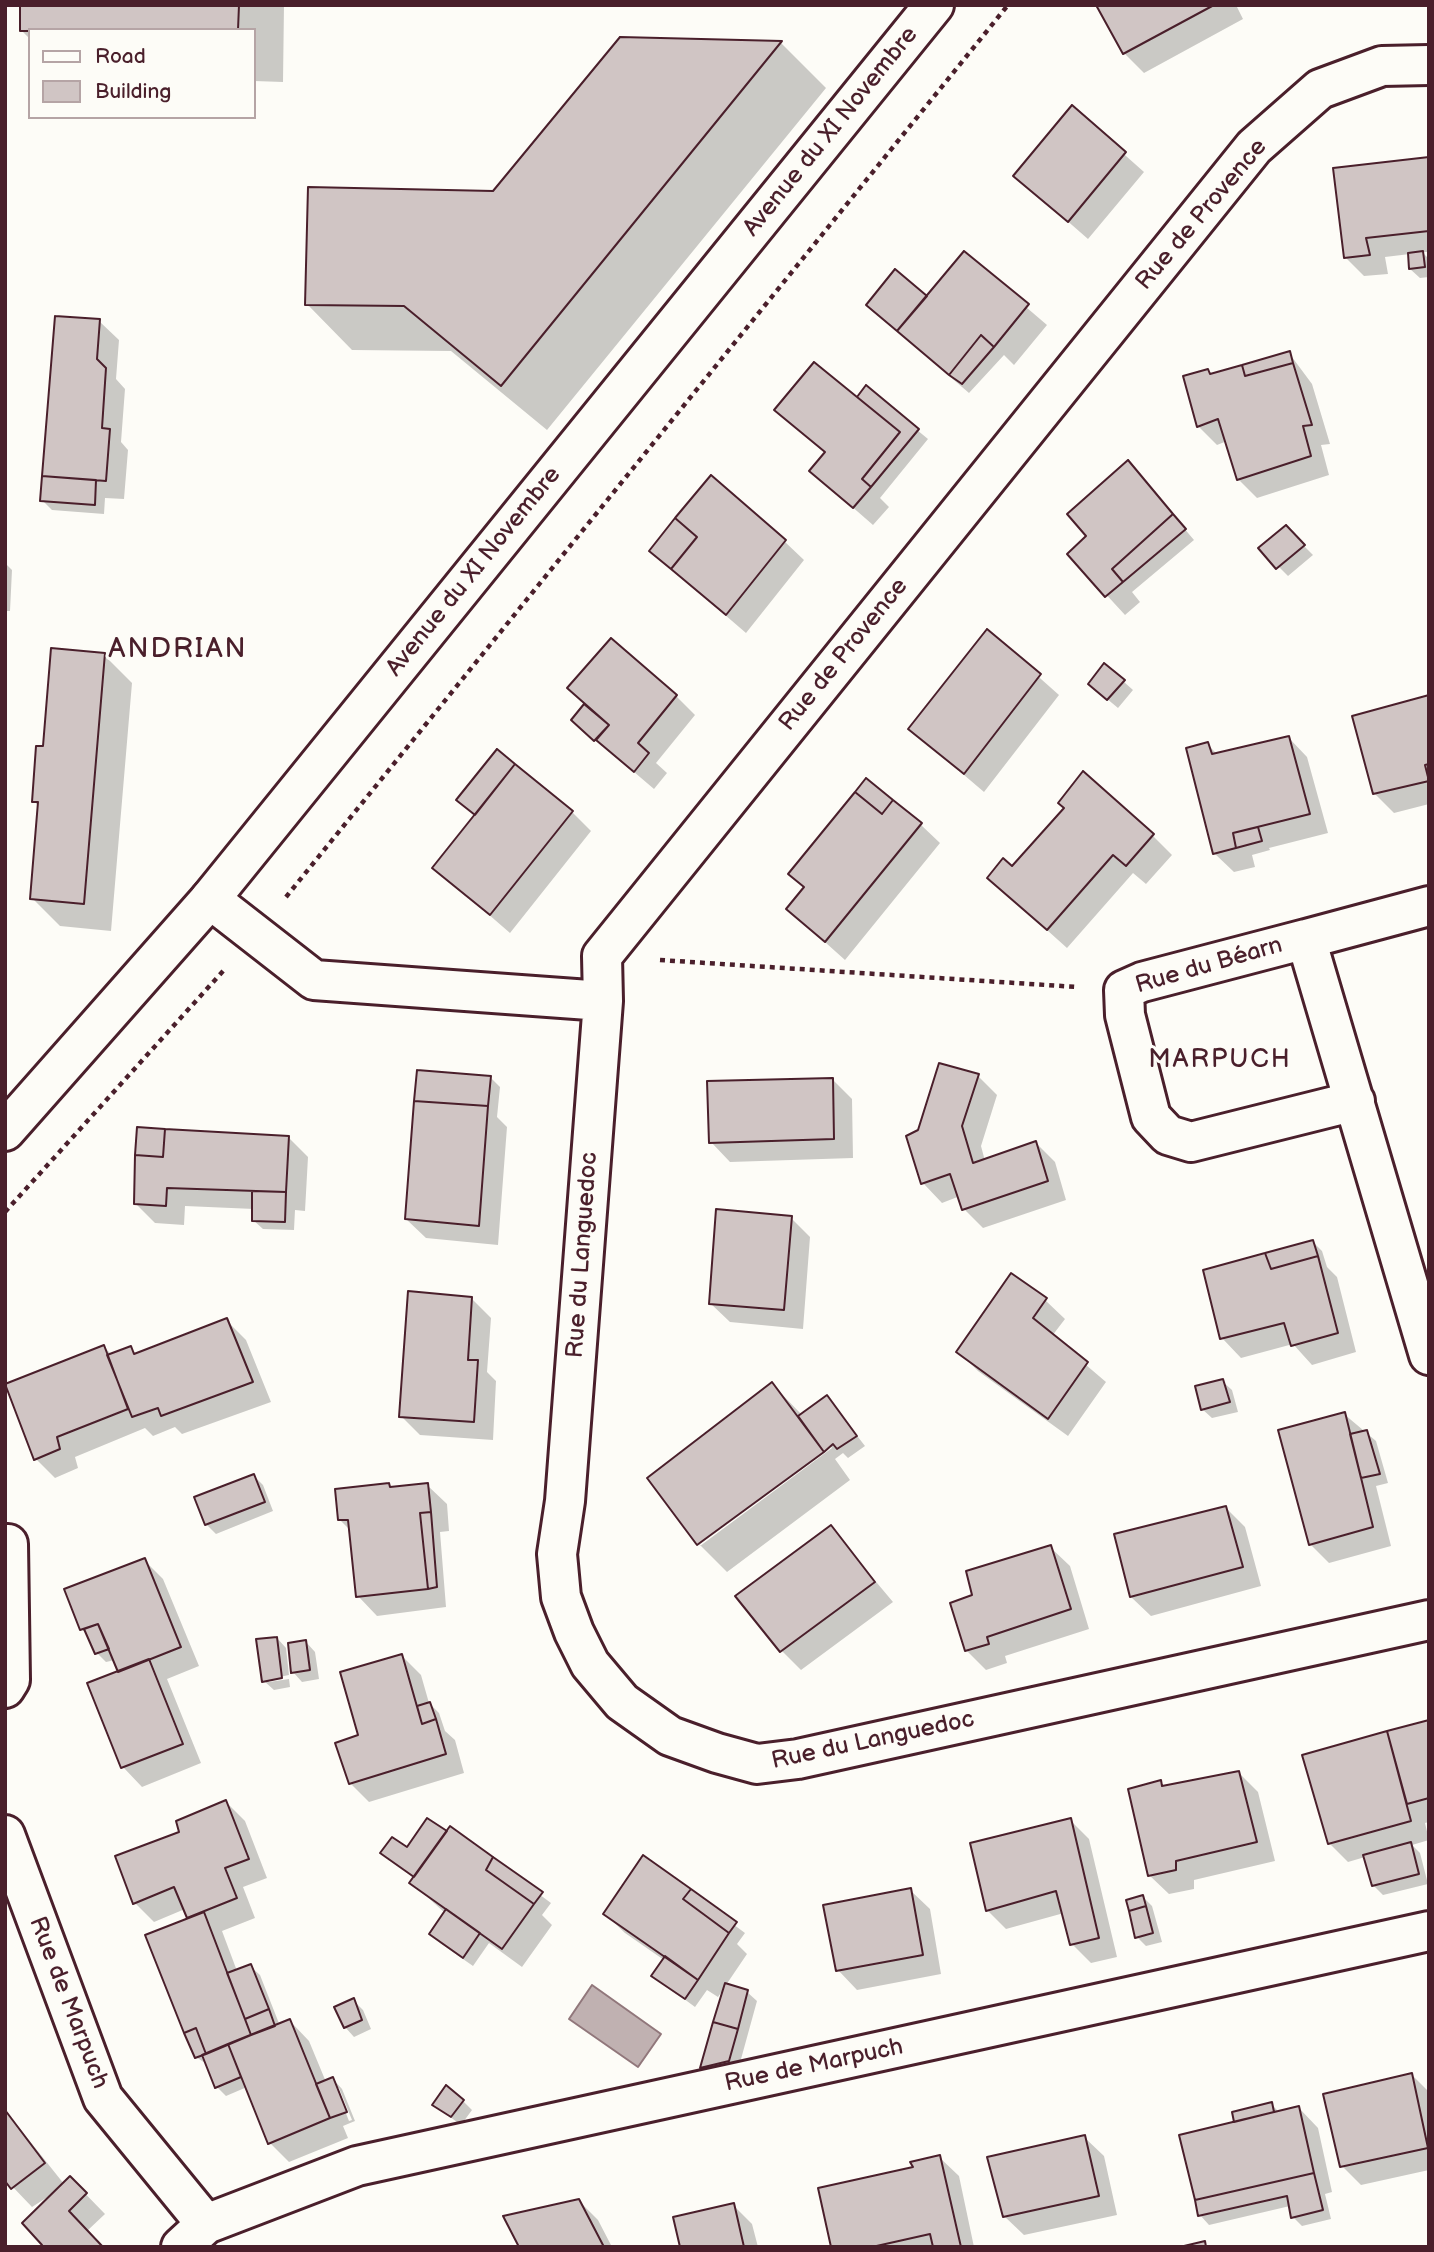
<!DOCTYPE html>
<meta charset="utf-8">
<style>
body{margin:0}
#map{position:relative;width:1434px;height:2252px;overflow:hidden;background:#fdfcf7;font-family:"Balsamiq Sans",sans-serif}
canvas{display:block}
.frame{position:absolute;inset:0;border:7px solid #4a1f2b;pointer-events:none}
.legend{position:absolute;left:28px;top:28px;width:228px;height:91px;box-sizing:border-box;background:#fdfcf7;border:2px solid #b5a4a5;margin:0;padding:9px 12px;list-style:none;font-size:21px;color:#4a1f2b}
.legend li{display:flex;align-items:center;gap:14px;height:35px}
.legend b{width:35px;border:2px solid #b5a4a5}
</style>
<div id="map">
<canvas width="1434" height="2252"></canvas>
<div class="frame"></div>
<ul class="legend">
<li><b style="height:9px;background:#fdfcf7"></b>Road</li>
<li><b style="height:19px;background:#d0c5c4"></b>Building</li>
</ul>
</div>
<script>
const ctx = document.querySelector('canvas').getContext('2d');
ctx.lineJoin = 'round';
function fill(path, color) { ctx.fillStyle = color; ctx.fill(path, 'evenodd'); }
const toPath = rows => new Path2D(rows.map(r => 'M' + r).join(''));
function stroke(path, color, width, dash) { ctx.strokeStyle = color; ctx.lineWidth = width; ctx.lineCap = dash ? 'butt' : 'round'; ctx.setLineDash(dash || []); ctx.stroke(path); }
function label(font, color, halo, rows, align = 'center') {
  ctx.font = font + ' "Balsamiq Sans",sans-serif'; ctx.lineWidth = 6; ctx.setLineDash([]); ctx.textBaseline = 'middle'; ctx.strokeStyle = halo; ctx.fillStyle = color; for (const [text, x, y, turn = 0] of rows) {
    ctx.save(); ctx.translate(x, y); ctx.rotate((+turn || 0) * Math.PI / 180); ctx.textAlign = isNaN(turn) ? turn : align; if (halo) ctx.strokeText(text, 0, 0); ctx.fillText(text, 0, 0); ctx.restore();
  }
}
const water = toPath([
 [592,1985,661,2034,638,2067,569,2019,592,1985]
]);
fill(water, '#c0b1b1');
stroke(water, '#91777b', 2);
fill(toPath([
 [22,5,284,5,283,82,254,81,254,30,30,30,30,39,21,30],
 [1098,5,1236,5,1243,19,1144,73,1124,53],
 [621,39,781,43,826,88,547,430,451,351,352,350,307,304,494,193],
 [1072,108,1144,172,1088,239,1016,176],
 [1429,159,1429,252,1422,252,1429,259,1429,277,1420,278,1410,269,1410,254,1385,257,1388,274,1364,276,1345,257],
 [964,254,1047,325,1014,365,1004,355,969,393,877,314,927,298],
 [99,321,119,340,116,379,125,389,121,442,128,450,124,499,105,498,104,514,52,510,42,500],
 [1289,353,1312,384,1330,444,1321,445,1329,475,1257,498,1238,479,1227,441,1217,445,1198,426,1208,371,1212,376],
 [866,388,928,439,880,498,889,507,873,525,811,471,826,454,777,410,858,400],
 [1128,462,1194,540,1132,592,1140,602,1125,615,1069,554,1088,537],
 [1286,528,1313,555,1288,576,1260,548],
 [784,541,804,560,746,633,682,578],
 [5,563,12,570,10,611,5,611],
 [987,631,1059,695,984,792,910,729],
 [104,655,132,683,111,931,60,926,32,898,39,807,34,801,45,747],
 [1105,665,1133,690,1118,708,1100,693],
 [569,688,676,696,695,715,656,763,667,773,654,789,573,720,586,705],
 [1429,697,1429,804,1394,813,1375,794],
 [1288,737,1307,757,1328,833,1269,848,1270,850,1252,855,1255,867,1234,872,1214,853,1207,744,1217,754],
 [572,812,591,831,510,933,435,868],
 [920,824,940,843,845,960,788,909,805,889,790,874],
 [1153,836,1172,855,1146,884,1133,873,1067,948,989,878,1012,868],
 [978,1076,997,1095,981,1146,985,1161,1036,1143,1055,1162,1066,1200,983,1228,964,1209,960,1196,942,1203,923,1183,908,1137,919,1131],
 [490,1077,500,1087,497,1117,507,1127,498,1245,426,1238,406,1219],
 [833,1080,852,1099,853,1158,730,1162,711,1142],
 [288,1137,308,1157,305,1211,295,1210,294,1230,263,1229,253,1220,254,1209,185,1206,184,1225,155,1223,136,1204,137,1155],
 [791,1218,810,1237,803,1329,730,1322,710,1303],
 [1313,1242,1322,1251,1327,1267,1337,1277,1356,1352,1312,1365,1293,1344,1241,1358,1222,1338],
 [472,1299,491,1318,487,1372,496,1381,493,1440,420,1435,401,1416],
 [1045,1300,1065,1319,1052,1336,1106,1382,1068,1436,978,1371,959,1352],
 [226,1320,246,1340,271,1402,182,1434,175,1427,153,1436,145,1428,75,1457,78,1468,55,1478,36,1459,104,1347,112,1355,130,1348,137,1354],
 [1222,1381,1232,1390,1238,1412,1212,1418,1202,1409],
 [772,1384,802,1415,827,1397,865,1446,848,1458,843,1453,835,1459,850,1480,727,1572,699,1544,649,1479],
 [830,1445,832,1448,700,1546,700,1541],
 [1344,1414,1376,1441,1388,1483,1376,1486,1391,1546,1329,1563,1310,1544],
 [254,1476,263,1485,273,1511,216,1534,206,1524],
 [427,1485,447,1504,449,1531,440,1532,446,1607,377,1616,358,1596,351,1531,340,1520,337,1490],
 [1226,1508,1245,1527,1261,1586,1151,1616,1131,1597],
 [830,1527,893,1602,801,1670,782,1651],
 [1050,1547,1070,1566,1089,1629,1005,1656,1007,1663,986,1670,967,1651],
 [144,1560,163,1579,199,1666,167,1679,201,1763,142,1787,123,1767,90,1684,121,1673,115,1660,106,1662,97,1653,90,1638,82,1629,66,1590],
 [277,1638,286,1648,289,1675,269,1679,269,1682,289,1679,290,1687,274,1690,264,1681],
 [306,1642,315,1652,319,1679,302,1682,293,1672],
 [402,1656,421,1675,429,1703,439,1713,445,1731,455,1740,464,1773,369,1802,350,1783,360,1736],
 [1429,1722,1429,1822,1425,1823,1429,1840,1412,1845,1420,1853,1428,1884,1383,1895,1373,1885,1365,1857,1348,1862,1329,1843,1304,1756],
 [1239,1773,1258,1792,1275,1861,1194,1880,1194,1889,1169,1894,1149,1875,1160,1782,1165,1787],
 [226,1802,245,1821,267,1878,243,1887,255,1918,222,1931,237,1971,250,1966,260,1975,280,2026,290,2021,309,2041,326,2082,333,2079,342,2089,355,2121,343,2126,348,2138,289,2162,270,2143,247,2087,226,2096,217,2087,208,2065,196,2057,189,1919,185,1909,154,1922,135,1903,181,1833],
 [336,2088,339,2088,352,2120,349,2121],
 [1070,1820,1089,1839,1117,1957,1091,1963,1072,1944,1064,1913,1006,1929,987,1910],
 [451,1829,551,1903,542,1915,552,1925,522,1967,489,1943,473,1966,440,1943,431,1933,445,1913,412,1883,415,1879,382,1853,407,1849,447,1834],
 [644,1858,745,1933,737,1944,747,1954,726,1985,747,1992,757,2001,738,2070,711,2077,702,2068,725,1987,718,1997,707,1990,695,2007,653,1976,664,1960,625,1933,605,1914],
 [910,1890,930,1909,941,1974,857,1990,838,1970],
 [1143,1897,1152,1906,1162,1942,1146,1946,1137,1937],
 [354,2001,363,2010,371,2029,354,2037,345,2027],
 [1412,2075,1429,2092,1429,2170,1361,2185,1342,2166],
 [463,2101,472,2110,461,2125,434,2105],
 [1271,2104,1280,2113,1299,2108,1318,2128,1332,2192,1325,2194,1331,2219,1302,2226,1293,2217,1290,2206,1209,2225,1200,2215,1237,2123],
 [5,2110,64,2184,70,2178,105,2214,87,2231,43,2247,57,2191,32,2207,10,2184,5,2187],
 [1084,2137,1104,2156,1117,2215,1024,2235,1004,2216],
 [939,2157,959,2176,974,2247,833,2247,915,2169],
 [579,2201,598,2220,612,2247,521,2247],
 [733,2205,752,2224,758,2247,682,2247]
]), '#0003');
const building = toPath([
 [20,5,239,5,238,30,20,31,20,5],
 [1096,5,1214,5,1123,54,1096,5],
 [620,37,782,41,501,386,404,306,305,305,308,187,493,191,620,37],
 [1072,105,1126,152,1068,222,1013,176,1072,105],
 [1429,157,1429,231,1366,238,1370,255,1344,258,1333,168,1429,157],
 [964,251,1029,304,994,347,981,335,949,375,897,331,964,251],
 [1423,251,1425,267,1409,269,1408,253,1423,251],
 [895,269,927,296,897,331,866,305,895,269],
 [55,316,100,319,97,359,106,368,102,428,110,429,106,481,42,476,55,316],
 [981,335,994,347,962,384,949,375,981,335],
 [1290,351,1293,363,1245,376,1242,365,1290,351],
 [814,362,900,432,862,479,871,487,853,508,809,471,825,452,774,410,814,362],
 [1293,363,1312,425,1303,426,1311,456,1237,480,1218,419,1197,427,1183,376,1208,369,1210,374,1242,365,1245,376,1293,363],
 [866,385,919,429,871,487,862,479,900,432,857,397,866,385],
 [1128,460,1173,514,1112,569,1123,582,1105,597,1067,554,1086,536,1067,514,1128,460],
 [711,475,786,540,726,615,671,569,697,537,675,518,711,475],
 [42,476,96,480,95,505,40,501,42,476],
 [1173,514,1186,529,1123,582,1112,569,1173,514],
 [675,518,697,537,671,569,649,551,675,518],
 [1286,525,1305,545,1276,569,1258,548,1286,525],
 [987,629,1041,674,964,774,908,729,987,629],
 [611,638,677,695,638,743,649,753,634,772,596,740,609,725,567,688,611,638],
 [51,648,105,653,84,904,30,899,38,802,32,802,36,746,43,746,51,648],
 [1104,663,1125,680,1107,700,1088,684,1104,663],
 [1429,695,1429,764,1425,765,1429,781,1373,794,1352,716,1429,695],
 [584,704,609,725,594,741,571,720,584,704],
 [1289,736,1310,814,1233,833,1236,848,1213,854,1186,748,1208,742,1212,754,1289,736],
 [497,749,515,764,475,815,456,800,497,749],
 [515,764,573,811,490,915,432,868,515,764],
 [1083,771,1154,834,1126,866,1113,855,1047,930,987,878,1003,858,1012,866,1064,808,1058,803,1083,771],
 [866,778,893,800,882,814,855,792,866,778],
 [855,792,882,814,893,800,922,823,825,942,786,909,804,887,788,874,855,792],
 [1258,827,1262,841,1236,848,1233,833,1258,827],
 [939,1063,979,1074,962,1126,973,1163,1036,1141,1048,1181,962,1210,950,1174,921,1184,906,1136,918,1130,939,1063],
 [417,1070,491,1076,488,1106,414,1101,417,1070],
 [833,1078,834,1139,709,1143,707,1081,833,1078],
 [414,1101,488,1106,479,1226,405,1219,414,1101],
 [137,1127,165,1129,163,1157,135,1155,137,1127],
 [165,1129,289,1136,286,1192,167,1188,166,1206,134,1204,135,1155,163,1157,165,1129],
 [252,1191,286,1192,285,1222,252,1221,252,1191],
 [716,1209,792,1216,784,1310,709,1304,716,1209],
 [1313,1240,1318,1256,1271,1269,1265,1253,1313,1240],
 [1265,1253,1271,1269,1318,1256,1338,1333,1291,1346,1284,1323,1220,1339,1203,1270,1265,1253],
 [1011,1273,1047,1298,1033,1318,1088,1362,1048,1419,956,1352,1011,1273],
 [408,1291,472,1297,468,1360,478,1360,474,1422,399,1417,408,1291],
 [227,1318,253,1382,161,1416,158,1408,132,1417,107,1355,131,1346,134,1354,227,1318],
 [104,1345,128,1409,57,1437,60,1449,34,1460,5,1384,104,1345],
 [1223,1379,1230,1402,1201,1410,1195,1386,1223,1379],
 [772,1382,824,1452,697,1545,647,1478,772,1382],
 [827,1395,857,1436,837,1449,833,1444,824,1452,798,1416,827,1395],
 [1345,1412,1373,1527,1309,1545,1278,1430,1345,1412],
 [1367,1430,1380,1474,1361,1478,1350,1434,1367,1430],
 [254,1474,265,1502,205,1525,194,1497,254,1474],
 [389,1483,390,1487,428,1483,431,1512,420,1513,428,1589,356,1597,348,1520,338,1520,335,1489,389,1483],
 [1226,1506,1243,1567,1130,1597,1114,1534,1226,1506],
 [431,1512,437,1587,428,1589,420,1513,431,1512],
 [831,1525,875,1582,780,1652,735,1596,831,1525],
 [1051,1545,1071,1609,987,1637,989,1644,965,1651,950,1603,972,1595,966,1571,1051,1545],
 [145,1558,181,1647,118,1672,98,1624,80,1630,64,1589,145,1558],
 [98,1624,109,1649,95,1654,84,1629,98,1624],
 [277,1637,282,1678,262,1682,256,1639,277,1637],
 [306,1640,310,1670,291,1673,288,1643,306,1640],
 [402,1654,422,1724,436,1719,446,1754,349,1784,335,1743,358,1735,340,1672,402,1654],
 [149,1659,183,1744,121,1768,87,1683,149,1659],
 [430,1702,436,1719,422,1724,417,1706,430,1702],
 [1429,1720,1429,1798,1407,1804,1387,1731,1429,1720],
 [1387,1731,1411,1821,1328,1844,1302,1755,1387,1731],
 [1239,1771,1257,1842,1176,1861,1176,1870,1148,1876,1128,1789,1161,1780,1162,1786,1239,1771],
 [226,1800,249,1859,225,1868,237,1898,187,1918,174,1887,133,1904,115,1856,179,1832,176,1821,226,1800],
 [427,1818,447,1831,414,1877,380,1853,392,1837,407,1847,427,1818],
 [1071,1818,1099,1938,1070,1945,1056,1891,986,1911,970,1843,1071,1818],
 [450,1826,493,1857,486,1870,534,1904,502,1949,409,1883,450,1826],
 [1411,1842,1419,1874,1372,1886,1363,1855,1411,1842],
 [643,1855,691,1889,683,1899,729,1933,698,1980,603,1914,643,1855],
 [493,1857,543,1892,534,1904,486,1870,493,1857],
 [911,1888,923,1955,836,1971,823,1905,911,1888],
 [691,1889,737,1922,729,1933,683,1899,691,1889],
 [1143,1895,1146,1906,1129,1911,1126,1900,1143,1895],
 [1146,1906,1153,1933,1135,1938,1129,1911,1146,1906],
 [446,1909,480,1933,463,1958,429,1934,446,1909],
 [204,1912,251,2035,206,2054,196,2028,184,2033,145,1935,204,1912],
 [665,1956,698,1980,685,1999,651,1976,665,1956],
 [251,1964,269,2009,245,2019,227,1973,251,1964],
 [725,1983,748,1990,738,2029,713,2022,725,1983],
 [354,1998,362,2020,344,2028,334,2007,354,1998],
 [269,2009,275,2026,251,2035,245,2019,269,2009],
 [290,2019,330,2118,268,2144,228,2044,290,2019],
 [713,2022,738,2029,729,2061,700,2068,713,2022],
 [196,2028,206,2054,195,2058,184,2033,196,2028],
 [228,2044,241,2077,215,2088,202,2055,228,2044],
 [1412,2073,1428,2148,1340,2167,1323,2094,1412,2073],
 [333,2077,347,2112,330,2118,316,2084,333,2077],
 [446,2085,464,2100,451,2117,432,2105,446,2085],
 [1272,2102,1274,2112,1234,2122,1232,2112,1272,2102],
 [1299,2106,1314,2173,1195,2200,1179,2135,1299,2106],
 [5,2110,45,2163,11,2189,5,2181,5,2110],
 [1085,2135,1099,2196,1003,2217,987,2157,1085,2135],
 [940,2155,961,2247,933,2247,930,2234,872,2247,831,2247,818,2188,913,2167,910,2162,940,2155],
 [1314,2173,1323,2210,1291,2218,1287,2196,1198,2216,1195,2200,1314,2173],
 [70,2176,87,2193,69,2211,103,2247,40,2247,42,2245,22,2223,70,2176],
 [579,2199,604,2247,519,2247,503,2216,579,2199],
 [734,2203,744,2247,680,2247,673,2217,734,2203],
 [1205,2241,1206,2247,1184,2246,1205,2241]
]);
fill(building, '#d0c5c4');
stroke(building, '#4a1f2b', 2);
const street = toPath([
 [210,899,314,980,603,1001,602,956,1254,147,1320,89,1382,66,1429,65],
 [1429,906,1306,939,1429,1355],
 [1306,939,1142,982,1124,990,1125,1015,1151,1117,1168,1135,1191,1142,1355,1101],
 [603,1001,565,1501,557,1554,561,1597,574,1632,590,1664,622,1702,670,1736,717,1753,757,1764,798,1759,1429,1620],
 [5,1688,10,1680,8,1544],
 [5,1835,103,2098,206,2224],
 [181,2247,206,2224,357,2166,1429,1931]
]);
const secondary = toPath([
 [5,1131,210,899,934,5]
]);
stroke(street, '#4a1f2b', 44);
stroke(secondary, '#4a1f2b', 44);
stroke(toPath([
 [286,897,1008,5],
 [660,960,1077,987],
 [5,1212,224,970]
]), '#4a1f2b', 4.5, [5, 5]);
stroke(street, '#fdfcf7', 38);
stroke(secondary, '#fdfcf7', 38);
label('24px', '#4a1f2b', '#fdfcf7', [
 ["Avenue du XI Novembre",831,132,-51],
 ["Rue de Provence",1202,215,-50],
 ["Avenue du XI Novembre",474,572,-51],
 ["Rue de Provence",844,655,-51],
 ["Rue du Béarn",1209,966,-16],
 ["Rue du Languedoc",583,1255,-86],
 ["Rue du Languedoc",873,1741,-12],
 ["Rue de Marpuch",68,2003,69],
 ["Rue de Marpuch",814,2066,-12]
]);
ctx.letterSpacing = '2px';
label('26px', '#4a1f2b', '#fdfcf7', [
 ["MARPUCH",1220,1060]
]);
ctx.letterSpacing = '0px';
ctx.letterSpacing = '2px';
label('28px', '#4a1f2b', '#fdfcf7', [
 ["ANDRIAN",178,650]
]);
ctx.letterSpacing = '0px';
</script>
